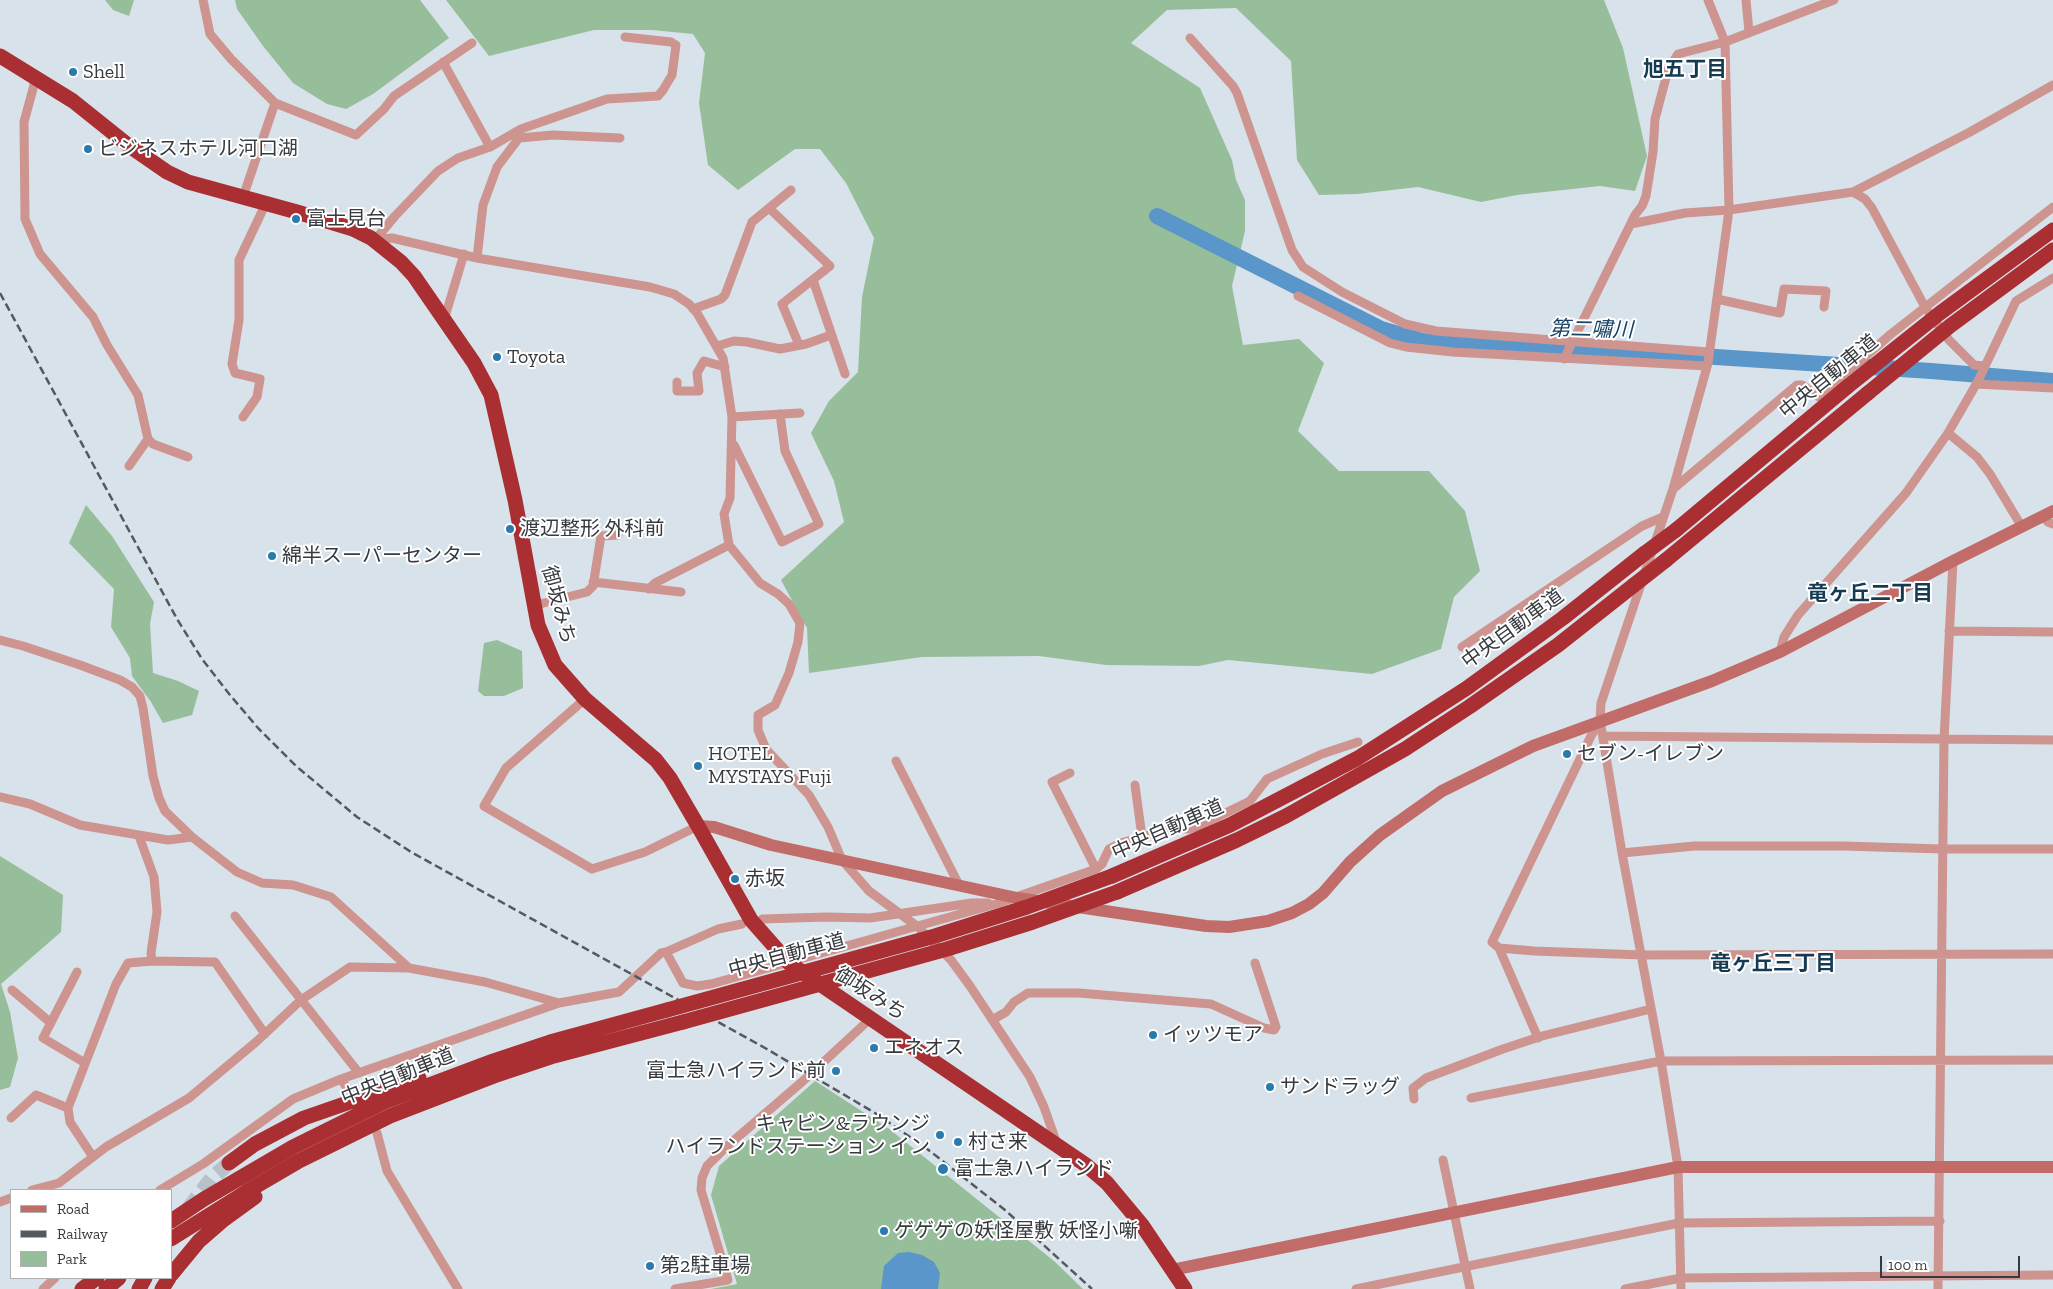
<!DOCTYPE html>
<meta charset="utf-8">
<style>
body{margin:0}
#map{position:relative;width:2053px;height:1289px;overflow:hidden;background:#d8e2ea;font-family:"Zilla Slab",serif}
canvas{display:block}
.legend{position:absolute;left:10px;top:1189px;width:162px;height:90px;box-sizing:border-box;background:#fff;border:1px solid #afb1b2;margin:0;padding:6px 9px;list-style:none;font-size:15px;color:#373b3f}
.legend li{display:flex;align-items:center;gap:10px;height:25px}
.legend b{width:25px;border:1px solid #afb1b2}
.scale{position:absolute;left:1880px;top:1256px;width:140px;height:22px;box-sizing:border-box;border:2px solid #373b3f;border-top:0;padding-left:6px;font-size:15px;line-height:18px;white-space:nowrap;color:#373b3f;-webkit-text-stroke:4px #fff;paint-order:stroke}
</style>
<div id="map">
<canvas width="2053" height="1289"></canvas>
<ul class="legend">
<li><b style="height:6px;background:#c16c68"></b>Road</li>
<li><b style="height:6px;background:#54595e"></b>Railway</li>
<li><b style="height:14px;background:#97be9b"></b>Park</li>
</ul>
<div class="scale">100 m</div>
</div>
<script>
const ctx = document.querySelector('canvas').getContext('2d');
ctx.lineJoin = 'round';
function fill(path, color) { ctx.fillStyle = color; ctx.fill(path, 'evenodd'); }
const toPath = rows => new Path2D(rows.map(r => 'M' + r).join(''));
function stroke(path, color, width, dash) { ctx.strokeStyle = color; ctx.lineWidth = width; ctx.lineCap = dash ? 'butt' : 'round'; ctx.setLineDash(dash || []); ctx.stroke(path); }
function label(font, color, halo, rows, align = 'center') {
  ctx.font = font + ' "Zilla Slab","Noto Sans JP",serif'; ctx.lineWidth = 4; ctx.setLineDash([]); ctx.textBaseline = 'middle'; ctx.strokeStyle = halo; ctx.fillStyle = color; for (const [text, x, y, turn = 0] of rows) {
    ctx.save(); ctx.translate(x, y); ctx.rotate((+turn || 0) * Math.PI / 180); ctx.textAlign = isNaN(turn) ? turn : align; if (halo) ctx.strokeText(text, 0, 0); ctx.fillText(text, 0, 0); ctx.restore();
  }
}
fill(toPath([
 [105,0,134,0,129,16,113,10],
 [235,0,420,0,449,38,373,94,346,109,327,104,293,83,263,46,237,9],
 [446,0,1604,0,1623,48,1647,156,1635,191,1600,186,1517,195,1481,202,1418,187,1357,194,1319,195,1297,160,1291,61,1236,8,1167,10,1131,43,1200,88,1232,160,1236,180,1245,200,1245,231,1232,286,1243,345,1299,339,1324,363,1298,431,1339,471,1429,471,1465,511,1480,571,1454,597,1441,649,1372,674,1228,660,1199,666,1106,665,1039,656,922,657,809,673,807,628,781,580,844,522,834,481,811,433,829,401,858,372,862,297,874,238,846,183,820,149,795,149,738,190,708,165,699,103,705,53,693,34,652,30,594,30,489,56],
 [86,505,112,536,154,602,150,624,153,673,178,681,199,691,192,715,163,723,151,702,132,676,130,658,111,627,114,589,69,543],
 [497,640,522,651,523,688,504,696,484,696,478,691,484,643],
 [0,856,63,895,61,932,1,984,10,1012,18,1058,10,1087,0,1090],
 [815,1081,888,1128,1054,1261,1083,1289,711,1289,737,1284,711,1195,719,1166]
]), '#97be9b');
fill(toPath([
 [909,1252,922,1255,934,1262,940,1273,938,1289,881,1289,884,1266,898,1253]
]), '#5a96c9');
stroke(toPath([
 [1157,216,1381,329,1422,341,1570,352,1608,350,1931,371,2053,381]
]), '#5a96c9', 16);
stroke(toPath([
 [188,1209,212,1178,229,1163]
]), '#b8c1c8', 15, [15, 8]);
stroke(toPath([
 [203,0,210,34,231,59,275,103,243,197],
 [1746,0,1749,32],
 [625,37,671,42,676,45,672,75,663,90,658,96,607,99,521,129,490,147,458,158,438,171,395,216,375,240,392,238,477,258,650,287,674,294,689,304,697,313,723,358,732,417,730,498,724,514,729,545,760,583,778,594,789,604,800,623,798,642,789,673,775,705,758,715,758,730,766,749,809,795,828,827,842,860,869,891,918,927,951,960,970,986,1030,1077,1044,1107,1057,1144],
 [1190,38,1233,86,1237,93,1292,250,1303,267,1342,292,1405,324,1436,331,1709,352],
 [443,62,490,147],
 [37,79,34,85,24,122,25,219,40,254,93,317,107,345,138,395,148,439,129,466],
 [275,103,356,135,384,109,394,96,472,43],
 [1853,192,1865,199,1872,208,1925,307,1949,340,1974,365,1985,366],
 [770,209,830,266,782,304,799,345],
 [1631,224,1685,213,1729,210,1853,192,1970,132,2053,85],
 [477,258,483,205,497,167,519,138,553,135,620,138],
 [813,280,845,374],
 [1298,296,1390,343,1406,347,1453,352,1707,366],
 [1717,299,1780,313,1784,289,1826,291,1824,307],
 [693,309,721,299,725,295,752,222,791,190],
 [444,320,464,254],
 [717,346,734,341,747,342,780,349,806,344,831,335],
 [1564,359,1635,215,1642,206,1646,196,1653,152,1655,119,1668,70,1678,54,1725,42,1834,0],
 [677,382,677,391,699,391,697,373,704,361,725,367],
 [1976,384,2053,388],
 [243,417,257,397,260,379,235,373,232,364,239,320,239,260,266,203],
 [732,417,800,413],
 [1948,433,1977,457,1990,474,2022,527],
 [148,439,153,444,188,457],
 [734,445,782,542,819,524,785,451,780,414],
 [1673,489,1797,385,1802,385,1819,397,1891,334,2053,207],
 [2043,516,2048,522,2053,524],
 [593,582,681,592],
 [649,589,655,583,729,545],
 [536,605,587,592,593,586,601,536,618,535],
 [1949,631,2053,632],
 [0,640,23,646,80,665,120,680,132,687,140,696,143,708,153,776,159,798,165,811,192,837],
 [1462,647,1642,526,1663,517],
 [1780,652,1784,637,1798,615,1906,493,1948,433,1978,381,2016,301,2053,278],
 [585,699,506,768,484,806,592,869,645,852,698,826],
 [1600,721,1591,736,1492,942,1499,948,1534,951,1642,955,2053,954],
 [1603,736,2053,740],
 [896,761,959,885],
 [1070,773,1052,782,1096,869],
 [1135,785,1142,837],
 [0,797,30,804,80,825,168,840,192,837,237,872,262,883,293,885,331,897,409,968],
 [139,836,154,877,157,912,151,953,152,961,215,962,265,1034],
 [1622,853,1694,846,1844,846,1942,849,2053,849],
 [235,916,359,1073],
 [762,919,827,917,870,918,972,903,988,903],
 [1499,948,1538,1038],
 [666,952,718,929,742,924],
 [77,972,43,1038,85,1063],
 [12,990,51,1023],
 [992,1020,1006,1012,1014,1002,1028,993,1079,993,1211,1004,1264,1028,1274,1030,1276,1027,1255,963],
 [341,1079,349,1091],
 [1471,1098,1661,1061,2053,1060],
 [1414,1099,1413,1088,1426,1078,1503,1049,1542,1036,1651,1009],
 [68,1108,116,984,128,963,152,961],
 [11,1118,36,1095,68,1108,70,1122,93,1157],
 [377,1133,387,1171,458,1289],
 [1443,1160,1470,1289],
 [32,1190,59,1183,106,1147,189,1098,256,1042,301,1000,350,967,409,968,485,982,559,1003,619,992,661,953,666,952,683,983,697,986,711,984,996,904,1096,869,1102,864,1109,849,1121,843,1172,828,1189,829,1199,826,1250,801,1267,779,1322,754,1358,742],
 [160,1190,203,1164,293,1099,341,1079,559,1003],
 [0,1202,11,1198],
 [43,1289,55,1278],
 [675,1289,728,1280,701,1190,702,1178,707,1166,725,1148,803,1081,871,1018],
 [1356,1289,1679,1223,1940,1221],
 [1625,1289,1681,1278,2053,1275],
 [1681,1289,1678,1167,1661,1061,1622,853,1600,720,1601,703,1673,489,1708,363,1729,210,1725,42,1708,0],
 [1938,1289,1944,740,1953,561]
]), '#ce948f', 9);
stroke(toPath([
 [698,826,714,827,771,845,1017,898,1206,926,1229,927,1268,921,1292,913,1309,904,1323,893,1350,862,1380,835,1442,791,1533,746,1712,681,1780,652,1953,561,2053,511],
 [1172,1270,1678,1167,2053,1167]
]), '#c16c68', 12);
stroke(toPath([
 [0,56,73,101,128,145,167,172,188,182,297,212,353,229,371,238,401,262,414,276,474,363,491,395,515,500,538,625,555,665,585,699,656,760,670,778,698,826,751,920,789,963,1086,1165,1107,1183,1142,1225,1185,1289],
 [1676,530,1847,387],
 [1666,560,1868,393],
 [1112,876,1230,825,1358,758,1467,688,1563,618,1645,553],
 [1117,892,1237,840,1286,816,1405,749,1469,707,1558,645,1634,585],
 [229,1163,255,1144,304,1118,419,1078],
 [171,1221,204,1199,293,1147,384,1102,493,1061,550,1042,667,1010],
 [171,1239,246,1192,299,1161,390,1116,494,1076,554,1056,683,1022],
 [171,1275,199,1241,222,1221,255,1197],
 [82,1289,97,1278],
 [106,1289,119,1278],
 [139,1289,145,1278],
 [162,1289,169,1278]
]), '#a92f32', 15);
stroke(toPath([
 [0,293,177,619,202,659,230,695,258,728,296,766,357,817,411,852,765,1048,875,1113,926,1148,1005,1210,1092,1289]
]), '#54595e', 2.5, [8, 4]);
stroke(toPath([
 [1847,387,1940,313,2053,230],
 [1868,393,1950,326,2053,250],
 [1645,553,1676,530],
 [1634,585,1666,560],
 [667,1010,935,936,1027,907,1112,876],
 [683,1022,947,949,1033,922,1117,892]
]), '#a92f32', 15);
for (const [x, y, r, color] of [
 [73,72,5,"#2a7bac"],
 [88,149,5,"#2a7bac"],
 [296,219,5,"#2a7bac"],
 [497,357,5,"#2a7bac"],
 [510,529,5,"#2a7bac"],
 [272,556,5,"#2a7bac"],
 [1567,754,5,"#2a7bac"],
 [698,766,5,"#2a7bac"],
 [735,879,5,"#2a7bac"],
 [1153,1035,5,"#2a7bac"],
 [874,1048,5,"#2a7bac"],
 [836,1071,5,"#2a7bac"],
 [1270,1087,5,"#2a7bac"],
 [940,1135,5,"#2a7bac"],
 [958,1142,5,"#2a7bac"],
 [943,1169,6,"#2a7bac"],
 [884,1231,5,"#2a7bac"],
 [650,1266,5,"#2a7bac"]
]) { const dot = new Path2D(); dot.arc(x, y, r, 0, 2 * Math.PI); ctx.fillStyle = color; ctx.fill(dot); stroke(dot, '#fff', 2); }
label('20px', '#373b3f', '#fff', [
 ["Shell",83,72],
 ["ビジネスホテル河口湖",98,149],
 ["富士見台",306,219],
 ["Toyota",507,357],
 ["渡辺整形 外科前",520,529],
 ["綿半スーパーセンター",282,556],
 ["HOTEL",708,754],
 ["MYSTAYS Fuji",708,777],
 ["セブン-イレブン",1577,754],
 ["赤坂",745,879],
 ["イッツモア",1163,1035],
 ["エネオス",884,1048],
 ["富士急ハイランド前",826,1071,"right"],
 ["サンドラッグ",1280,1087],
 ["キャビン&ラウンジ",930,1124,"right"],
 ["ハイランドステーション イン",930,1147,"right"],
 ["村さ来",968,1142],
 ["富士急ハイランド",954,1169],
 ["ゲゲゲの妖怪屋敷 妖怪小噺",894,1231],
 ["第2駐車場",660,1266]
], 'left');
label('20px', '#373b3f', '#fff', [
 ["中央自動車道",1829,377,-39],
 ["御坂みち",558,605,75],
 ["中央自動車道",1513,629,-36],
 ["中央自動車道",1168,830,-24],
 ["中央自動車道",787,956,-15],
 ["御坂みち",870,994,33],
 ["中央自動車道",398,1077,-22]
]);
label('bold 21px', '#153b53', '#fff', [
 ["旭五丁目",1685,70],
 ["竜ヶ丘二丁目",1870,594],
 ["竜ヶ丘三丁目",1773,964]
]);
label('italic 21px', '#164366', '#fff', [
 ["第二嘯川",1591,330,1]
]);
</script>
